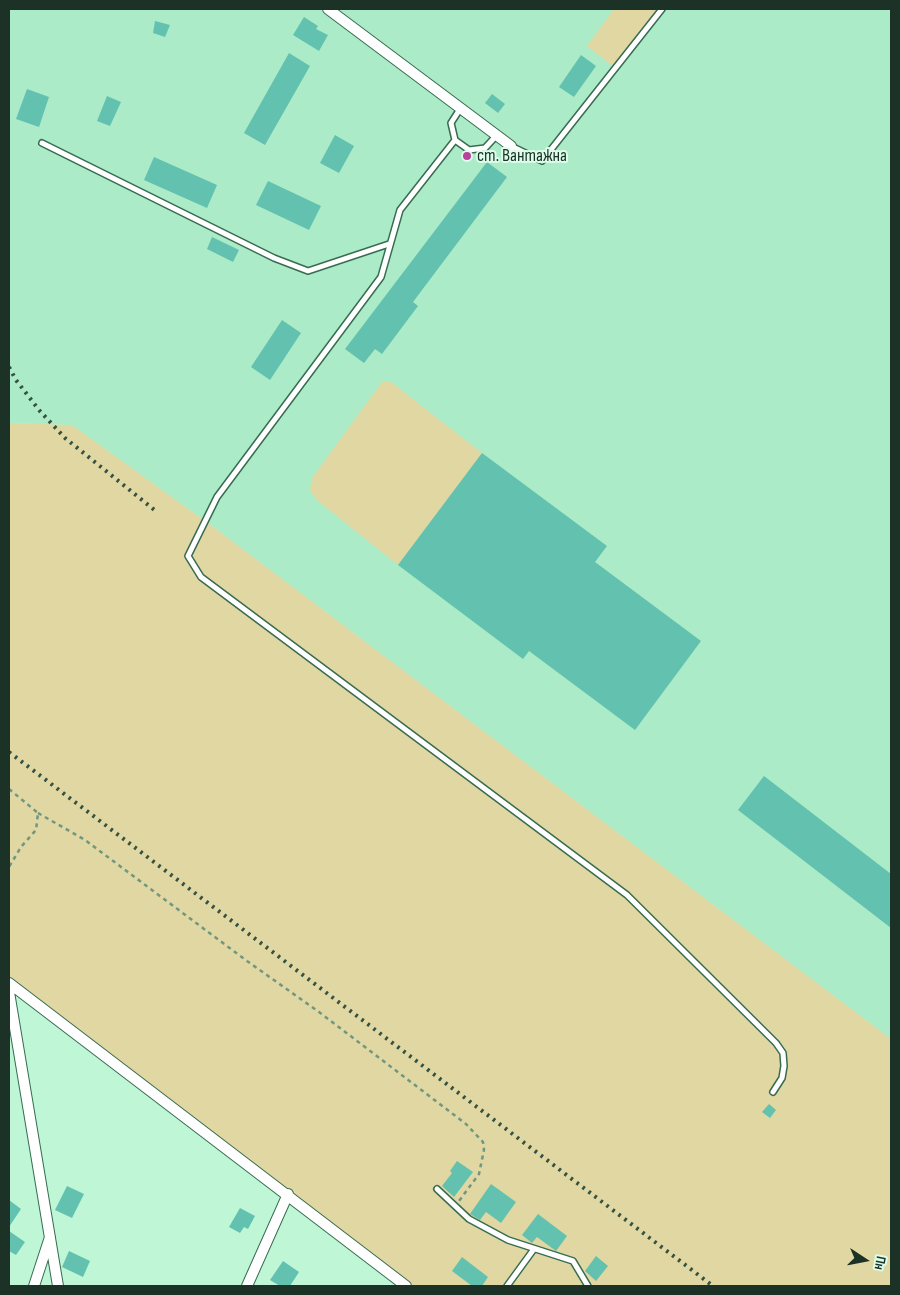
<!DOCTYPE html>
<meta charset="utf-8">
<style>
body{margin:0}
#map{position:relative;width:900px;height:1295px;overflow:hidden;background:#bef6d6;font-family:"Sofia Sans Condensed",sans-serif}
canvas{display:block}
.frame{position:absolute;inset:0;border:10px solid #1c3227;pointer-events:none}
.north{position:absolute;left:840px;top:1235px;width:50px;height:50px;-webkit-text-stroke:4px #dcfdea;paint-order:stroke;rotate:101deg;font-size:14px;font-weight:700;line-height:20px;text-align:center;color:#1c3227}
.north::after{content:'';display:block;margin:auto;width:18px;height:22px;background:#1c3227;clip-path:polygon(50% 0,100% 100%,50% 72%,0 100%)}
</style>
<div id="map">
<canvas width="900" height="1295"></canvas>
<div class="frame"></div>
<div class="north">Пн</div>
</div>
<script>
const ctx = document.querySelector('canvas').getContext('2d');
ctx.lineJoin = 'round';
function fill(path, color) { ctx.fillStyle = color; ctx.fill(path, 'evenodd'); }
const toPath = rows => new Path2D(rows.map(r => 'M' + r).join(''));
function stroke(path, color, width, dash) { ctx.strokeStyle = color; ctx.lineWidth = width; ctx.lineCap = dash ? 'butt' : 'round'; ctx.setLineDash(dash || []); ctx.stroke(path); }
function label(font, color, halo, rows, align = 'center') {
  ctx.font = font + ' "Sofia Sans Condensed",sans-serif'; ctx.lineWidth = 4; ctx.setLineDash([]); ctx.textBaseline = 'middle'; ctx.strokeStyle = halo; ctx.fillStyle = color; for (const [text, x, y, turn = 0] of rows) {
    ctx.save(); ctx.translate(x, y); ctx.rotate((+turn || 0) * Math.PI / 180); ctx.textAlign = isNaN(turn) ? turn : align; if (halo) ctx.strokeText(text, 0, 0); ctx.fillText(text, 0, 0); ctx.restore();
  }
}
fill(toPath([
 [9,9,891,9,891,1039,216,529,72,425,9,423]
]), '#abebc7');
fill(toPath([
 [614,9,662,9,615,68,587,46],
 [386,381,391,382,482,453,398,565,318,501,310,491,312,478,382,382],
 [9,423,72,425,216,529,891,1039,891,1286,406,1286,9,983]
]), '#e0d7a2');
fill(toPath([
 [304,17,318,26,316,29,328,35,319,51,293,35],
 [155,21,170,25,165,37,153,33],
 [289,53,310,66,265,145,244,133],
 [581,55,596,66,574,97,559,87],
 [27,89,49,97,39,127,16,119],
 [492,94,505,104,498,113,485,103],
 [107,96,121,102,110,126,97,121],
 [335,135,354,146,339,173,320,163],
 [154,157,217,185,207,208,144,180],
 [487,162,507,177,413,302,418,306,382,354,375,349,364,363,345,349],
 [268,181,321,206,309,230,256,205],
 [212,237,239,250,233,262,207,249],
 [282,320,301,333,270,380,251,367],
 [482,453,607,546,595,562,701,641,635,730,529,651,523,659,398,565],
 [764,776,891,874,891,928,738,810],
 [769,1104,776,1110,770,1118,762,1112],
 [457,1161,473,1172,454,1197,442,1186,452,1173,450,1171],
 [491,1184,516,1202,501,1223,486,1212,480,1220,470,1214],
 [67,1186,84,1194,72,1218,55,1210],
 [9,1200,21,1209,9,1227],
 [240,1208,255,1216,248,1229,244,1227,240,1233,229,1227],
 [538,1214,567,1236,556,1251,537,1237,532,1243,522,1235],
 [9,1231,25,1242,16,1255,9,1251],
 [69,1251,90,1261,83,1277,62,1267],
 [596,1256,608,1266,596,1281,585,1271],
 [462,1257,488,1277,482,1286,472,1286,452,1271],
 [283,1261,299,1272,290,1286,280,1286,270,1280]
]), '#62c2af');
const service = toPath([
 [460,109,451,123,455,140,469,150,485,148,497,135],
 [455,140,400,210,381,277,217,497,188,556,201,577,627,895,776,1043,783,1053,784,1066,782,1078,773,1092],
 [42,143,274,258,308,271,389,244],
 [511,146,542,161,662,9],
 [437,1189,469,1219,508,1240,573,1261,588,1286],
 [507,1286,534,1249]
]);
const minor = toPath([
 [328,9,511,146],
 [9,983,406,1286],
 [9,992,58,1286],
 [34,1286,50,1237],
 [247,1286,288,1194]
]);
stroke(service, '#386c51', 8);
stroke(minor, '#386c51', 12);
stroke(toPath([
 [9,789,38,813,36,830,21,847,9,867],
 [38,813,85,840,247,961,319,1012,466,1124,483,1142,484,1150,479,1174,459,1201]
]), '#709781', 2.5, [4, 4]);
stroke(service, '#fff', 5);
stroke(minor, '#fff', 10);
stroke(toPath([
 [9,367,16,380,39,410,65,438,157,512],
 [9,752,713,1286]
]), '#355142', 4, [2.5, 5]);
for (const [x, y, r, color] of [
 [467,156,5,"#b9439a"]
]) { const dot = new Path2D(); dot.arc(x, y, r, 0, 2 * Math.PI); ctx.fillStyle = color; ctx.fill(dot); stroke(dot, '#dcfdea', 2); }
label('18px', '#1c3227', '#dcfdea', [
 ["ст. Вантажна",477,156]
], 'left');
</script>
